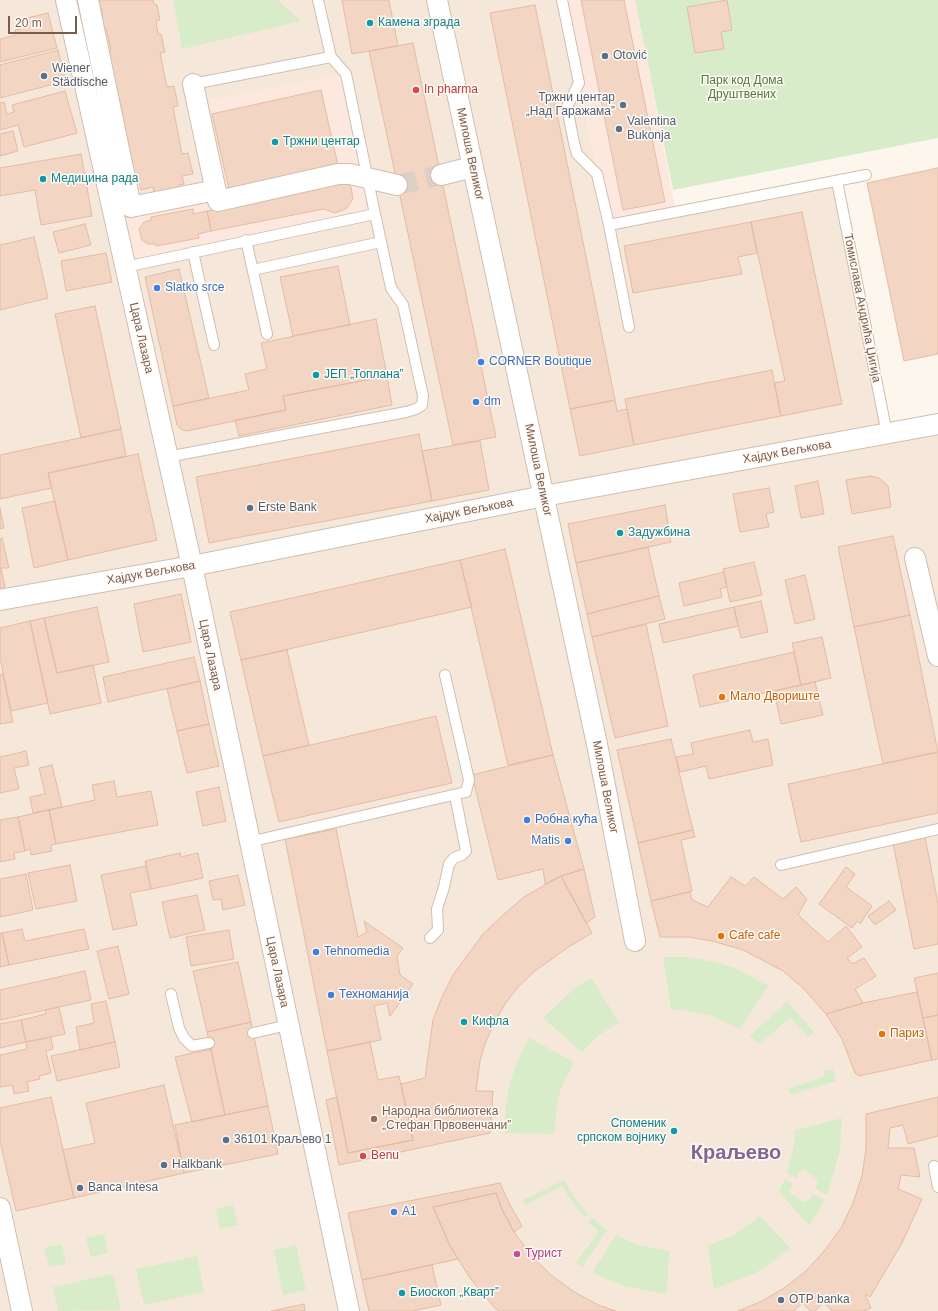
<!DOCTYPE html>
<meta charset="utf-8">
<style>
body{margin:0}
#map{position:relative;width:938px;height:1311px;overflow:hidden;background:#fdf6ec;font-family:Helvetica,sans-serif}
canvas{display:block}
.scale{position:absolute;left:8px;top:16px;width:69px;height:18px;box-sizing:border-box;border:2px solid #7a5c4d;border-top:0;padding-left:5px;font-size:12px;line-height:14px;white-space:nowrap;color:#7a5c4d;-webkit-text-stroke:3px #fffaf3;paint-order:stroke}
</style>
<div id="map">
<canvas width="938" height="1311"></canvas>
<div class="scale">20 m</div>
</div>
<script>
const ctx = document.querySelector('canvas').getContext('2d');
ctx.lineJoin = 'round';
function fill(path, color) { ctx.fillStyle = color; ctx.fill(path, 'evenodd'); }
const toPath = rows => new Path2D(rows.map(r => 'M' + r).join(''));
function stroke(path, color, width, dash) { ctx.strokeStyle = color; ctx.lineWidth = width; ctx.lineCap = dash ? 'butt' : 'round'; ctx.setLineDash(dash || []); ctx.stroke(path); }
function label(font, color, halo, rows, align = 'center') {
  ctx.font = font + ' Helvetica,sans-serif'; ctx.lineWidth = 3; ctx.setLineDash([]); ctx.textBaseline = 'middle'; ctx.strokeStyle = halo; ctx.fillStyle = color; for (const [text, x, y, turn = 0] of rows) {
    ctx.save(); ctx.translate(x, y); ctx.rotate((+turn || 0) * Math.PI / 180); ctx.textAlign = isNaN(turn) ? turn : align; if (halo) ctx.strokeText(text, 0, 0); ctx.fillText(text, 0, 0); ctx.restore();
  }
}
fill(toPath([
 [0,0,562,0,609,225,837,181,887,434,938,424,938,1311,0,1311]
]), '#f5e8da');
fill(toPath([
 [562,0,635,0,676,212,609,225],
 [346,74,375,214,125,267,114,219,229,194,209,100]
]), '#fde8e0');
fill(toPath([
 [173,0,278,0,301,21,182,49],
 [635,0,938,0,938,138,673,190],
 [663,957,687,957,715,962,735,968,768,986,740,1029,713,1016,683,1010,671,1009],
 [591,978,619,1022,598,1036,582,1052,543,1018,575,988],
 [787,1001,814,1032,808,1037,790,1018,759,1044,750,1036],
 [529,1038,574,1062,561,1088,557,1104,554,1134,505,1133,506,1103,510,1084,517,1062],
 [833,1069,836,1081,790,1095,788,1089,825,1076,824,1071],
 [842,1118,840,1151,827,1195,816,1189,818,1180,805,1170,801,1170,796,1178,787,1173,794,1145,795,1130],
 [785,1179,793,1184,790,1189,791,1194,804,1202,810,1200,813,1194,825,1200,809,1226,779,1191],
 [564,1180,576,1200,588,1214,584,1217,573,1203,562,1186,525,1205,523,1200],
 [233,1205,238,1225,220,1229,216,1209],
 [760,1216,790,1248,771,1263,755,1273,714,1289,708,1246,736,1234],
 [592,1218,607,1230,582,1267,576,1263,599,1231,588,1222],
 [104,1234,108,1253,91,1257,86,1238],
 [616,1235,638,1245,670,1251,666,1294,624,1286,592,1273],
 [62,1244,66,1264,49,1267,44,1248],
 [296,1245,306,1290,283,1295,274,1250],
 [197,1256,204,1292,144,1305,136,1269],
 [113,1274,121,1310,58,1311,53,1287]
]), '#d8ecc9');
const building = toPath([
 [99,0,153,0,154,4,157,5,160,20,156,21,158,34,161,34,165,52,160,53,167,87,174,86,178,106,173,107,182,154,188,153,193,174,182,176,184,184,178,185,180,193,155,198,153,187,141,190,138,178,133,179,116,117,123,116,119,98,114,99,104,51,111,50,106,29,100,30,97,19,103,17,99,0],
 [342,0,389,0,398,46,352,54,342,0],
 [581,0,624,0,665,202,623,210,581,0],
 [727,0,732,30,721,32,724,49,695,53,687,7,727,0],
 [535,5,615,400,570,409,490,13,535,5],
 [48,13,57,48,0,62,0,39,16,35,15,30,21,29,19,20,48,13],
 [413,43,496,437,453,445,369,51,413,43],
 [58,50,66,81,0,98,0,65,58,50],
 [321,90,339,170,230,194,212,114,321,90],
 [65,91,77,133,24,147,18,125,0,130,0,103,4,102,7,114,14,112,12,105,65,91],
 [13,131,18,151,0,156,0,134,13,131],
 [81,154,92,216,41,225,35,190,0,196,0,168,81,154],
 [938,168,938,354,904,361,867,183,938,168],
 [326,180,347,182,351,187,353,199,346,209,335,213,324,209,211,231,207,211,319,188,326,180],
 [193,209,193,214,207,211,211,231,198,234,199,238,156,246,156,244,148,244,142,240,139,229,144,222,151,220,151,217,193,209],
 [802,212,842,404,781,416,774,383,785,381,751,222,802,212],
 [751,222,757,253,738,257,742,274,633,293,624,246,751,222],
 [85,224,91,245,59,253,53,232,85,224],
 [34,237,48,298,0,310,0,245,34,237],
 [106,253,112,282,66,291,61,261,106,253],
 [338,266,350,325,293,336,280,277,338,266],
 [179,269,209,398,173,406,145,277,179,269],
 [95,306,121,429,81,438,55,314,95,306],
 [376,319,387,376,283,396,286,410,187,431,182,430,177,425,173,406,249,390,245,374,267,369,261,343,376,319],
 [772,370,781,416,634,445,625,399,772,370],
 [387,376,392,405,239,436,235,420,286,410,283,396,387,376],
 [615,400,617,411,627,409,634,445,580,456,570,409,615,400],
 [121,429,126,456,48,473,52,488,0,499,0,455,121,429],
 [419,434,432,501,209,543,196,477,419,434],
 [480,441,489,490,432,501,422,451,480,441],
 [138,454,157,540,68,560,48,473,138,454],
 [870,476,879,478,888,486,891,507,852,514,846,480,870,476],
 [818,481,824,514,801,518,795,486,818,481],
 [769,488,774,512,766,514,769,527,740,532,733,494,769,488],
 [55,501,68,560,34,568,22,508,55,501],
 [665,505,671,542,576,563,568,524,665,505],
 [0,508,4,528,0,529,0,508],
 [893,536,910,615,854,627,838,547,893,536],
 [2,538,9,568,1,568,5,587,0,588,0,539,2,538],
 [648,547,659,596,587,614,576,563,648,547],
 [505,549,553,755,508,765,460,560,505,549],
 [460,560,472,607,241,660,230,612,460,560],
 [754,562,762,595,730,602,723,569,754,562],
 [724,572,727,587,720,589,722,597,684,606,679,583,724,572],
 [805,575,815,619,795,624,785,580,805,575],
 [181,594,191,642,143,652,134,604,181,594],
 [659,596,665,619,592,637,587,614,659,596],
 [761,601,768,632,741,638,734,607,761,601],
 [97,607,109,662,57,673,44,618,97,607],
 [734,607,738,626,663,643,659,624,734,607],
 [910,615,938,752,883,764,854,627,910,615],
 [44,618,57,673,93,665,101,703,50,714,30,621,44,618],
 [30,621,48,703,11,711,0,658,0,628,30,621],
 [646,624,668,726,615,738,592,637,646,624],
 [822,637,831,678,801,685,792,643,822,637],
 [287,650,309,745,263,756,241,660,287,650],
 [794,652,801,685,700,707,693,675,794,652],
 [194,657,200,681,108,702,103,677,194,657],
 [3,674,13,722,0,724,0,675,3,674],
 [200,681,209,724,177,731,167,689,200,681],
 [815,682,823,715,781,724,774,691,815,682],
 [436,716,452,783,279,822,263,756,436,716],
 [209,724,219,766,187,773,177,731,209,724],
 [750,730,753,742,768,739,773,765,709,779,706,766,680,772,676,757,693,754,691,743,750,730],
 [671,739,693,830,638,843,617,750,671,739],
 [26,751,29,765,14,768,19,789,0,793,0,757,26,751],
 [938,752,938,813,801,842,788,784,938,752],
 [553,755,584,869,561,876,545,884,543,869,498,880,472,775,553,755],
 [52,765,62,807,33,813,30,797,45,794,39,768,52,765],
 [114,781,117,797,151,791,158,825,56,844,49,810,95,800,92,785,114,781],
 [219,787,226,821,203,826,196,792,219,787],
 [49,810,56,844,51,845,52,851,31,855,30,849,25,851,18,817,49,810],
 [18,817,25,851,14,853,15,859,0,862,0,820,18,817],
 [336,829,358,937,367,932,364,921,403,948,397,956,400,975,413,984,390,1016,387,1003,374,1006,381,1040,327,1051,285,839,336,829],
 [693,830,695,837,681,840,692,891,651,901,638,843,693,830],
 [925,837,938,904,938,944,914,949,893,843,925,837],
 [180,853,181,857,198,853,203,878,151,889,145,861,180,853],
 [70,865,77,901,36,909,28,873,70,865],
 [146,866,151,889,130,893,137,925,113,930,101,875,146,866],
 [846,867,855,874,846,887,872,906,860,924,857,921,852,928,819,904,846,867],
 [584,869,595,917,586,923,561,876,584,869],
 [26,874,33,910,0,917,0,879,26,874],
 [238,875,245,905,223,910,221,899,213,900,209,881,238,875],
 [561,876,592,933,570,946,535,971,519,986,507,1001,494,1023,485,1044,480,1061,476,1091,493,1091,490,1133,339,1165,326,1100,337,1097,348,1153,413,1140,401,1084,425,1078,433,1020,442,997,453,975,483,934,503,915,524,897,561,876],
 [731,877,745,886,754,877,783,899,796,887,807,899,798,915,828,942,846,926,862,947,847,958,852,964,864,958,876,976,855,989,863,1003,826,1014,803,988,783,971,743,950,712,941,688,937,660,937,651,901,690,892,692,900,708,907,731,877],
 [197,895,205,930,170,938,162,902,197,895],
 [889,901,896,910,875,925,868,916,889,901],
 [22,929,25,941,84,929,89,949,9,965,2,933,22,929],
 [229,930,234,959,191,966,186,937,229,930],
 [0,933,2,933,9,965,0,967,0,933],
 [118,946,129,994,109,999,97,951,118,946],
 [238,962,251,1022,207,1032,193,971,238,962],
 [85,971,91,1000,0,1020,0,990,85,971],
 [938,973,938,1015,923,1018,914,978,938,973],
 [917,992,932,1060,859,1076,855,1073,842,1039,826,1014,863,1003,917,992],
 [106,1001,115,1042,80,1050,76,1027,94,1023,91,1004,106,1001],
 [59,1007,65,1034,26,1042,21,1020,46,1014,45,1010,59,1007],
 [938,1015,938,1059,932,1060,923,1018,938,1015],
 [21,1020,26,1042,0,1048,0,1024,21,1020],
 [251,1022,268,1106,225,1115,207,1032,251,1022],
 [51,1037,53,1049,46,1051,51,1073,39,1076,40,1079,27,1082,29,1091,14,1094,12,1085,0,1087,0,1055,27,1049,26,1042,51,1037],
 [115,1042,120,1067,57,1081,51,1056,115,1042],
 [370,1042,378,1080,399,1076,413,1140,348,1153,327,1051,370,1042],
 [211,1049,225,1115,192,1122,175,1057,211,1049],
 [164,1085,184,1173,74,1198,63,1150,95,1143,86,1103,164,1085],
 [51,1097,74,1198,16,1211,0,1141,0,1108,51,1097],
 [938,1097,938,1136,908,1144,903,1125,890,1128,888,1148,914,1148,920,1177,901,1175,898,1189,922,1199,902,1243,870,1297,865,1294,871,1308,863,1311,832,1311,824,1302,815,1311,810,1311,803,1303,793,1311,738,1311,760,1302,784,1288,806,1271,825,1250,841,1228,853,1203,862,1176,866,1149,866,1114,938,1097],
 [268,1106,278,1154,184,1173,175,1125,268,1106],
 [500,1183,510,1205,522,1226,514,1232,502,1209,496,1193,433,1207,450,1246,458,1259,362,1280,348,1213,500,1183],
 [496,1193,502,1209,514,1232,531,1255,551,1275,573,1291,598,1305,616,1311,499,1311,494,1307,470,1278,450,1246,433,1207,496,1193],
 [432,1265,441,1305,413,1311,369,1311,362,1280,432,1265],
 [304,1304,305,1311,271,1311,304,1304]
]);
fill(building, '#f3d5c3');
stroke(building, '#e6bba3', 1);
stroke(toPath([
 [397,185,441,175]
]), '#dcd0c4', 20, [20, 10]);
const lane = toPath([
 [562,0,579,83,567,107,574,143,577,154,597,174,609,225,866,175],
 [331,57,346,74,375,214],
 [193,84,331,57,318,0],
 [837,181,887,434],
 [609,225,629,327],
 [246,240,267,334],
 [193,252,214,345],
 [125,267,375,214,391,288,403,305,423,396,422,405,416,409,406,412,167,457],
 [253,270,381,242],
 [249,842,466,792,469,780,445,675],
 [781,865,938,829],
 [430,938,438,930,437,909,444,887,449,864,454,858,462,855,466,851,455,795],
 [171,994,179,1028,184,1038,192,1046,209,1043],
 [253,1033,288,1025],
 [934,1166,938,1187]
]);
const street = toPath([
 [66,0,192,566,349,1311],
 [88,0,131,207,216,190],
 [437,0,598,749,635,941],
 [193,84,218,201,338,174,350,174,397,185],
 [441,175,472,167],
 [915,558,938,656],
 [0,600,192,566,544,496,938,424],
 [0,1208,22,1311]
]);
stroke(lane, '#d1beb0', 12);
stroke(street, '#d1beb0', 22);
stroke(lane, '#fff', 10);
stroke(street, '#fff', 20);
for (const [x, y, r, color] of [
 [370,23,4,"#0f9aa8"],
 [605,56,4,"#5c6f8a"],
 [44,76,4,"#5c6f8a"],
 [416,90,4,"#e0444e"],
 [623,105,4,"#5c6f8a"],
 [619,129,4,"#5c6f8a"],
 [275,142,4,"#0f9aa8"],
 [43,179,4,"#0f9aa8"],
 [157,288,4,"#3f7fe0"],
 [481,362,4,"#3f7fe0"],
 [316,375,4,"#0f9aa8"],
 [476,402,4,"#3f7fe0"],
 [250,508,4,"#5c6f8a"],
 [620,533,4,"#0f9aa8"],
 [722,697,4,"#e8710a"],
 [527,820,4,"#3f7fe0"],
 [568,841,4,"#3f7fe0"],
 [721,936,4,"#e8710a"],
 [316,952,4,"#3f7fe0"],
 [331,995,4,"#3f7fe0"],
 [464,1022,4,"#0f9aa8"],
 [882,1034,4,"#e8710a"],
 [374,1119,4,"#8d6e63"],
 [674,1131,4,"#0f9aa8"],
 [226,1140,4,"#5c6f8a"],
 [363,1156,4,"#e0444e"],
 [164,1165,4,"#5c6f8a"],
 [80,1188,4,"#5c6f8a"],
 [394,1212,4,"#3f7fe0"],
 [517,1254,4,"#d1479c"],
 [402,1293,4,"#0f9aa8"],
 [781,1300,4,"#5c6f8a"]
]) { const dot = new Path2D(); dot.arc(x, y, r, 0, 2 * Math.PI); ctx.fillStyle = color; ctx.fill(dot); stroke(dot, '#fffaf3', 1.5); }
label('12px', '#0d838f', '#fffaf3', [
 ["Камена зграда",378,23],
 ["Тржни центар",283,142],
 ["Медицина рада",51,179],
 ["ЈЕП „Топлана”",324,375],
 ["Задужбина",628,533],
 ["Кифла",472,1022],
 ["Споменик",666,1124,"right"],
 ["српском војнику",666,1138,"right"],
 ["Биоскоп „Кварт”",410,1293]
], 'left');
label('12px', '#4e5e75', '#fffaf3', [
 ["Otović",613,56],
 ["Wiener",52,69],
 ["Städtische",52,83],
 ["Тржни центар",615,98,"right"],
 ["„Над Гаражама”",615,112,"right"],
 ["Valentina",627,122],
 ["Bukonja",627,136],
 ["Erste Bank",258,508],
 ["36101 Краљево 1",234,1140],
 ["Halkbank",172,1165],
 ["Banca Intesa",88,1188],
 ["OTP banka",789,1300]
], 'left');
label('12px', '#537a41', '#fffaf3', [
 ["Парк код Дома",742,81],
 ["Друштвених",742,95]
]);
label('12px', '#be3a42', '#fffaf3', [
 ["In pharma",424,90],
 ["Benu",371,1156]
], 'left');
label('12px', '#7a5c4d', '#fffaf3', [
 ["Милоша Великог",470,154,78],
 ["Томислава Андрића Џигија",862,308,79],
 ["Цара Лазара",141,338,77],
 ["Хајдук Вељкова",787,452,-10],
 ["Милоша Великог",538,470,78],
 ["Хајдук Вељкова",469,511,-11],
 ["Хајдук Вељкова",151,573,-10],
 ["Цара Лазара",210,655,78],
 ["Милоша Великог",605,787,79],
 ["Цара Лазара",277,972,78]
]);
label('12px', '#366cbe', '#fffaf3', [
 ["Slatko srce",165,288],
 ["CORNER Boutique",489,362],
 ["dm",484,402],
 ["Робна кућа",535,820],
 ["Matis",560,841,"right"],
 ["Tehnomedia",324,952],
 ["Техноманија",339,995],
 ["A1",402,1212]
], 'left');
label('12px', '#c56008', '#fffaf3', [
 ["Мало Двориште",730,697],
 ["Cafe cafe",729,936],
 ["Париз",890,1034]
], 'left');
label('12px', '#785e54', '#fffaf3', [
 ["Народна библиотека",382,1112],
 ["„Стефан Првовенчани”",382,1126]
], 'left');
label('12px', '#b23c85', '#fffaf3', [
 ["Турист",525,1254]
], 'left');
label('bold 20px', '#846695', '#fffaf3', [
 ["Краљево",736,1153]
]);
</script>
